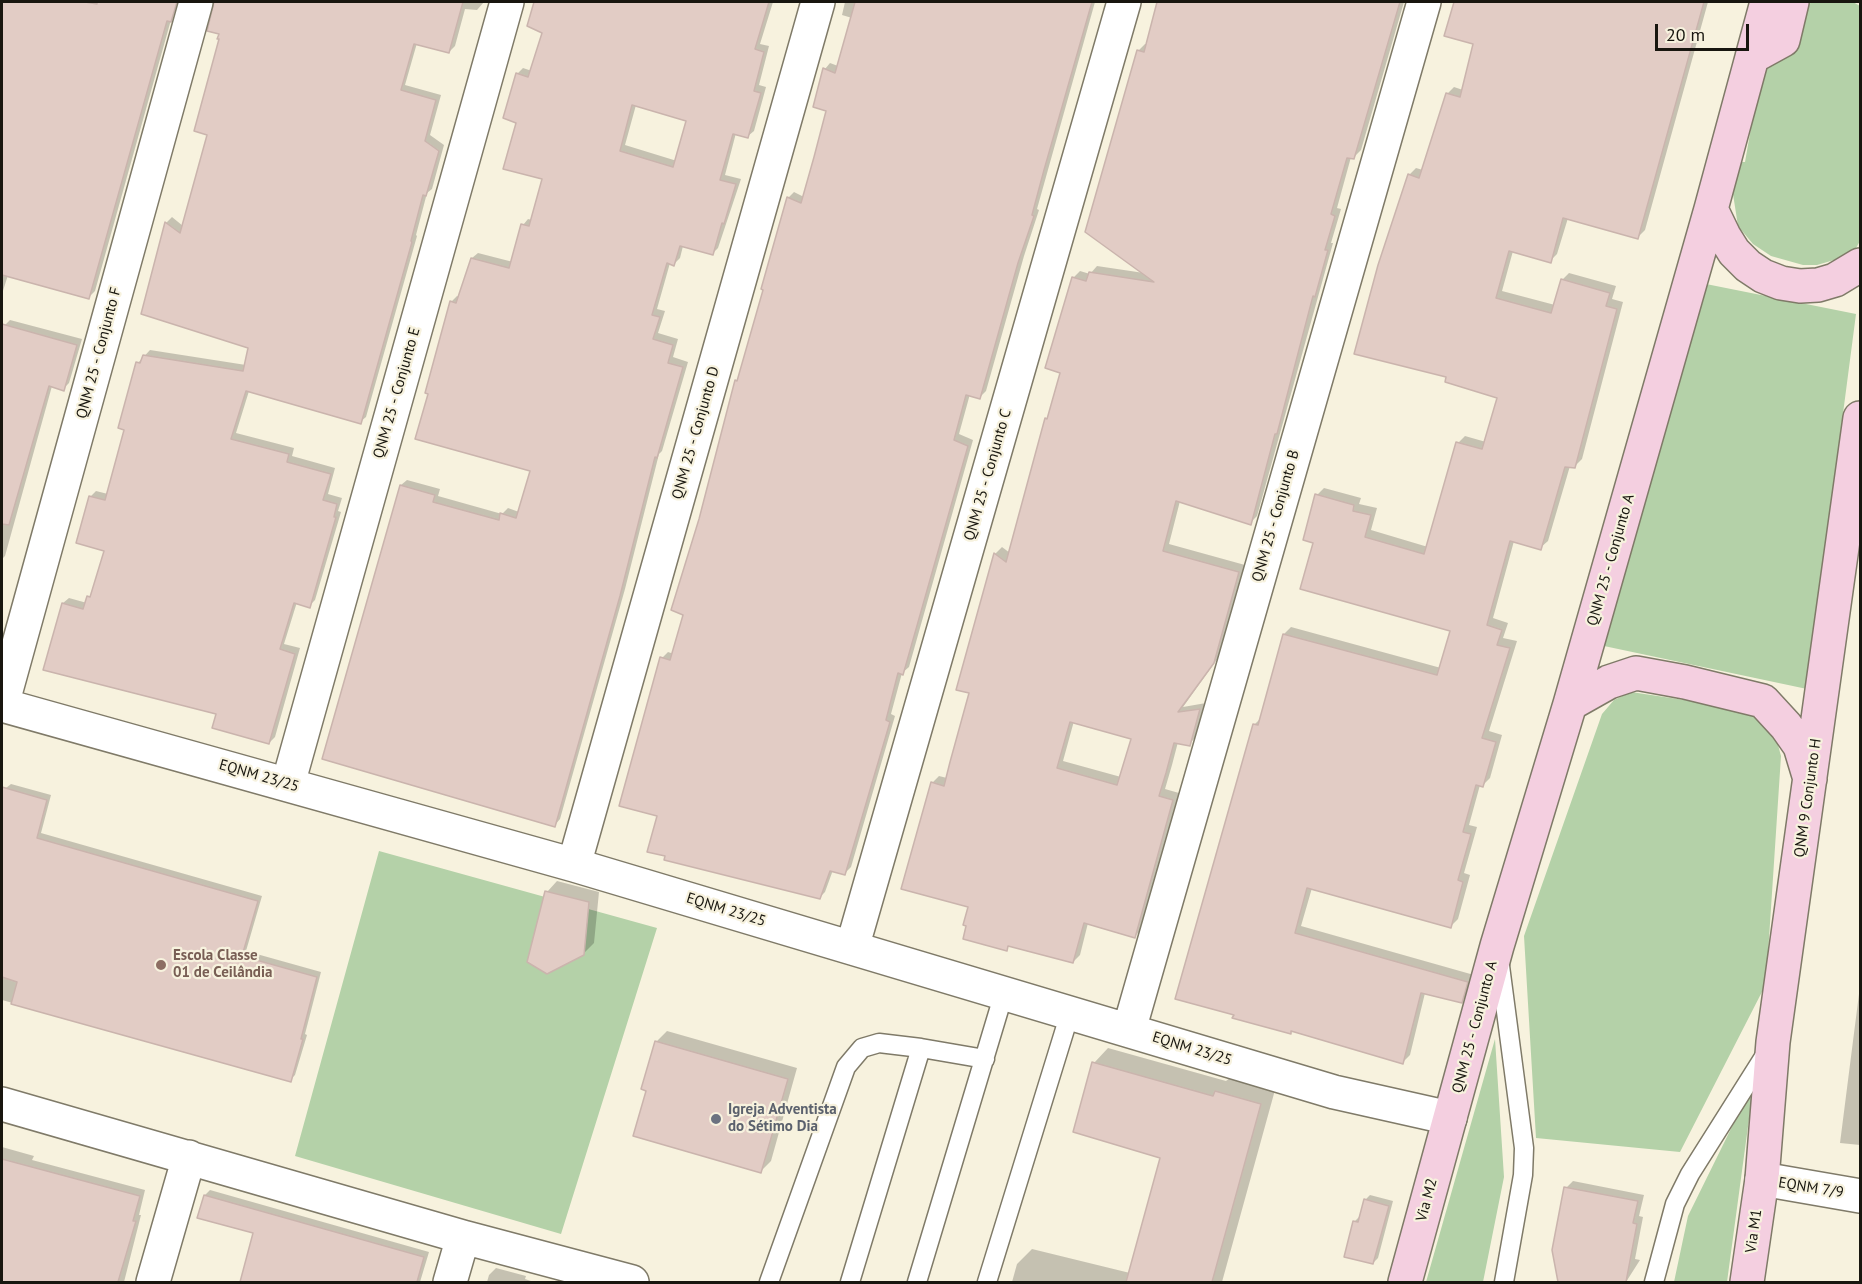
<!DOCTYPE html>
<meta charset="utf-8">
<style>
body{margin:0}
#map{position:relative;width:1862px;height:1284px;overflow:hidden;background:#f7f2de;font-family:"PT Sans",sans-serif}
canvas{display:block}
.frame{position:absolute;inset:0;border:3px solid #18160f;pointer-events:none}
.scale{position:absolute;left:1655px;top:24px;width:94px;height:27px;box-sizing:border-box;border:3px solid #18160f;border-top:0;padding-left:8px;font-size:18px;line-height:21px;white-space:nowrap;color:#18160f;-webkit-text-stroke:4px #f7f2de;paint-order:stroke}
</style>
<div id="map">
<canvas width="1862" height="1284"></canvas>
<div class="frame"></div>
<div class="scale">20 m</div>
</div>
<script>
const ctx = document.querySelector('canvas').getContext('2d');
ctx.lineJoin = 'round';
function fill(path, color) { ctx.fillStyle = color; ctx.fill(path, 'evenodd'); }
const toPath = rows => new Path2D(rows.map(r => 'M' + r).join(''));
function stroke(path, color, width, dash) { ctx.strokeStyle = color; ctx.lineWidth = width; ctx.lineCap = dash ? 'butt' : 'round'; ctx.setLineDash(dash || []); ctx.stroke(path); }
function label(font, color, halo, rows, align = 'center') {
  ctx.font = font + ' "PT Sans",sans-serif'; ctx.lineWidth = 4.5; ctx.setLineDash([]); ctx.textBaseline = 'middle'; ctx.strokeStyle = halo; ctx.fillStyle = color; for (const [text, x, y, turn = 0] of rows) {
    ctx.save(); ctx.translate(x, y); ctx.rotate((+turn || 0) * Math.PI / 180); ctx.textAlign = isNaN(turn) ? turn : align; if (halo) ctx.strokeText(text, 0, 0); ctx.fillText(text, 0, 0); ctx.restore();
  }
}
fill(toPath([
 [1813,2,1853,2,1860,6,1860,241,1856,248,1841,258,1817,265,1803,265,1771,256,1753,244,1738,226,1733,194,1739,162,1745,162,1754,111,1767,59,1804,6],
 [1706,284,1856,314,1807,689,1604,646],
 [1631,692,1691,701,1749,714,1766,724,1777,741,1781,756,1766,984,1680,1152,1536,1138,1524,936,1602,714,1614,700],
 [379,851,657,928,561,1234,295,1156],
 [1495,1039,1504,1177,1483,1282,1426,1282],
 [1754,1082,1727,1282,1674,1282,1688,1216]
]), '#b4d1a8');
fill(toPath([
 [2,2,176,2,95,291,89,297,8,275,2,294],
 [230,2,484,2,477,10,465,9,455,46,449,52,417,43,405,85,441,95,430,135,444,145,432,189,427,193,416,235,417,236,366,417,360,422,249,391,236,433,294,448,292,456,335,468,328,494,342,498,338,511,341,512,315,600,309,606,297,602,284,644,300,648,275,737,269,743,218,713,45,669,63,603,69,598,87,603,89,597,93,592,106,550,90,497,96,491,108,494,126,429,138,363,150,350,246,365,250,347,143,313,166,223,172,217,183,226,209,134,195,130],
 [536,2,773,2,760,44,769,46,759,85,766,87,754,131,748,136,736,133,725,175,741,179,718,248,712,254,683,246,680,258,674,264,670,263,657,309,665,311,658,333,678,339,673,357,688,362,662,451,659,454,625,589,560,819,555,825,401,485,407,480,440,489,438,496,502,514,508,508,519,512,531,470,451,302,457,296,460,297,472,258,478,253,513,262,523,225,528,219,532,220,544,178,518,122,517,74,523,68,532,71,543,32,529,25],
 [636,105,688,120,677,161,625,145],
 [845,2,1095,2,1037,209,1039,210,1024,256,986,391,980,397,970,394,959,434,973,440,909,667,902,673,891,714,895,716,851,867,845,873,833,870,825,892,819,898,666,859,658,815,662,658,668,652,674,654,685,614,740,379,788,198,794,192,804,197,828,110,825,69,830,63,838,66,852,18,842,15],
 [1155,2,1404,2,1361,150,1354,157,1351,157,1337,208,1341,209,1331,243,1333,243,1257,516,1250,523,1180,501,1169,544,1245,565,1221,654,1183,707,1206,703,1196,737,1189,744,1178,742,1172,765,1165,789,1179,793,1142,929,1135,936,1088,923,1080,955,1073,962,1011,945,1006,949,970,906,932,783,939,776,947,778,971,692,995,554,1002,547,1010,553,1046,419,1049,417,1061,372,1073,278,1080,271,1090,274,1097,266,1144,273,1138,51,1145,44,1147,44,1158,3],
 [1074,721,1133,738,1121,777,1063,761],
 [1455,2,1708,2,1645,230,1638,237,1568,218,1557,254,1550,261,1513,251,1502,291,1555,305,1562,280,1569,273,1616,286,1612,299,1623,302,1582,459,1574,467,1570,466,1548,541,1540,548,1514,541,1493,618,1508,623,1503,638,1517,641,1489,731,1502,735,1490,778,1483,785,1480,785,1469,825,1477,827,1464,873,1470,875,1458,919,1451,926,1312,888,1301,926,1474,975,1469,994,1461,1001,1425,993,1410,1055,1403,1062,1292,1030,1290,1032,1254,725,1262,717,1284,634,1291,627,1441,668,1451,630,1315,542,1317,495,1324,488,1361,498,1359,504,1377,508,1371,530,1428,547,1458,443,1465,436,1486,442,1499,397,1448,375,1409,175,1416,168,1423,170,1447,94,1454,87,1463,90,1475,43,1446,35],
 [10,320,82,339,69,383,63,389,52,386,5,556,2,559,2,335,4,326],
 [11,784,51,795,41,833,262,896,246,951,321,972,305,1034,307,1035,295,1075,290,1080,2,1000,2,805,6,788],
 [557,881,599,892,594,943,583,954,547,892],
 [1860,986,1860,1145,1840,1143],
 [667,1031,797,1068,771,1161,760,1172,647,1089,656,1042],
 [1108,1048,1226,1081,1231,1077,1275,1090,1222,1282,1012,1282,1017,1264,1032,1249,1130,1273,1161,1157,1094,1063],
 [2,1147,34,1156,32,1160,145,1190,139,1215,141,1215,124,1282,2,1282],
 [1573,1181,1644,1195,1639,1216,1643,1217,1635,1259,1640,1260,1626,1282,1560,1282,1553,1250,1566,1188],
 [210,1190,429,1252,420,1282,241,1282,255,1232,205,1195],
 [1370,1195,1393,1201,1378,1258,1373,1263,1354,1222,1359,1217,1365,1200],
 [496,1268,526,1276,525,1279,534,1282,487,1282,489,1275]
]), '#0003');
const building = toPath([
 [2,2,85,2,97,4,97,2,177,2,171,22,167,21,89,299,2,275,2,2],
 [214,2,463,2,449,53,414,44,401,90,436,100,425,141,439,151,426,196,423,195,411,241,412,242,361,424,246,391,231,439,289,454,287,462,331,474,323,500,337,504,334,517,336,517,310,608,294,603,280,649,295,654,269,744,212,728,216,714,43,670,62,603,83,609,87,596,90,597,104,551,76,543,89,496,105,500,124,430,118,428,136,362,140,363,143,355,243,371,248,348,141,314,165,222,180,233,207,135,194,131,219,39,217,39,219,34,207,31,214,2],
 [534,2,769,2,755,49,764,52,754,91,761,93,748,138,733,134,720,180,736,184,724,224,722,223,713,255,680,246,674,266,667,263,652,315,660,317,653,339,673,345,668,363,683,367,657,458,655,457,620,596,555,827,322,759,400,485,435,495,433,502,499,520,500,513,516,518,530,471,415,439,428,394,425,393,450,301,456,303,471,258,509,268,521,224,529,226,542,179,503,169,516,123,503,118,516,73,528,77,542,33,527,26,534,2],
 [632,105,686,121,673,167,620,151,632,105],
 [855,2,1092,2,1044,170,1032,215,1034,216,1018,263,980,399,966,395,954,440,968,446,903,675,898,673,886,720,890,722,845,875,830,871,820,899,664,860,665,856,647,852,657,816,619,806,660,657,670,660,683,615,671,610,699,519,735,380,737,381,763,290,761,289,787,197,801,203,814,157,826,111,813,107,823,68,835,73,855,2],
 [1157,2,1400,2,1354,159,1347,158,1331,214,1335,216,1325,250,1328,250,1315,297,1313,296,1277,434,1275,434,1251,525,1176,501,1163,551,1239,572,1214,663,1178,712,1200,709,1190,746,1174,743,1166,773,1159,796,1173,800,1135,938,1084,923,1073,963,1008,946,1007,951,963,939,966,926,963,925,968,907,901,889,931,782,944,786,950,762,969,693,956,690,994,553,1006,562,1045,418,1047,419,1060,373,1045,368,1072,277,1086,281,1089,272,1154,282,1085,232,1137,50,1144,52,1157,2],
 [1070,722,1131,739,1117,785,1057,768,1070,722],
 [1454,2,1704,2,1638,239,1563,218,1551,263,1509,251,1496,298,1551,313,1561,279,1610,293,1606,306,1617,309,1575,468,1565,467,1541,550,1510,541,1487,625,1502,630,1497,645,1510,648,1482,738,1496,742,1483,787,1476,785,1463,832,1471,834,1458,880,1463,882,1451,928,1307,888,1295,933,1468,982,1462,1003,1421,993,1403,1064,1291,1031,1291,1034,1232,1018,1234,1015,1175,999,1253,724,1258,725,1283,634,1437,675,1450,631,1300,589,1313,543,1303,540,1315,494,1354,505,1353,511,1371,515,1365,537,1424,554,1456,442,1482,449,1497,398,1445,382,1446,377,1354,354,1378,265,1408,174,1419,178,1446,93,1460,97,1473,44,1444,36,1454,2],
 [2,324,77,345,64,391,49,386,9,525,2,524,2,324],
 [2,787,47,800,37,838,258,901,242,956,317,977,301,1039,303,1039,291,1082,11,1004,17,982,2,977,2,787],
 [545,891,589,902,584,955,547,974,527,962,545,891],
 [655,1041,788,1079,761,1173,633,1136,646,1091,641,1089,655,1041],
 [1092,1062,1213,1096,1215,1091,1261,1104,1212,1282,1126,1282,1160,1158,1073,1132,1092,1062],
 [2,1159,140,1196,133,1221,136,1221,118,1282,2,1282,2,1159],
 [1564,1187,1638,1201,1633,1223,1637,1224,1626,1282,1558,1282,1552,1250,1564,1187],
 [204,1195,424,1257,417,1282,240,1282,253,1233,197,1218,204,1195],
 [1364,1199,1389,1206,1373,1264,1344,1257,1353,1221,1358,1222,1364,1199]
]);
fill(building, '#e2ccc5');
stroke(building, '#cab4ad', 1.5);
const service = toPath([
 [1500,966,1524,1148,1523,1175,1504,1282],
 [769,1282,846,1067,862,1048,879,1043,921,1048,985,1059],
 [850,1282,921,1048],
 [917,1282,1004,993],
 [987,1282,1070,1013],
 [1654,1282,1675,1204,1690,1174,1767,1052]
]);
const minor = toPath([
 [196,2,2,705,574,865,1334,1092,1450,1118],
 [288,784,507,2],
 [574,865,818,2],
 [852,948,1124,2],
 [1129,1030,1424,2],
 [2,1104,463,1237,632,1282],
 [1762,1179,1860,1196],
 [153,1282,189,1157],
 [450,1282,463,1237]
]);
const secondary = toPath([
 [1752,57,1783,40,1792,2],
 [1711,209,1724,236,1734,252,1748,266,1763,276,1781,283,1800,286,1818,285,1835,280,1860,265],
 [1570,704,1609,682,1636,673,1685,682,1763,701,1786,726,1800,746,1810,779],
 [1405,1282,1497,946,1570,704,1711,209,1767,2],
 [1747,1282,1762,1179,1773,1042,1860,418]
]);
stroke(service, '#7f7a68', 21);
stroke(minor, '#7f7a68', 36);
stroke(secondary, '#7f7a68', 36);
stroke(service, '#fff', 18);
stroke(minor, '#fff', 33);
stroke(secondary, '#f4cfe0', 33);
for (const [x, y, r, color] of [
 [161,965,6,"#8d6e63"],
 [716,1119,6,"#6b7280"]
]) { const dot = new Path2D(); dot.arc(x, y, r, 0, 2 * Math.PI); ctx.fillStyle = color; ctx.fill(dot); stroke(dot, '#f7f2de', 2); }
label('15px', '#18160f', '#f7f2de', [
 ["QNM 25 - Conjunto F",99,353,-75],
 ["QNM 25 - Conjunto E",397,393,-74],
 ["QNM 25 - Conjunto D",696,433,-74],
 ["QNM 25 - Conjunto C",988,475,-74],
 ["QNM 25 - Conjunto B",1276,516,-74],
 ["QNM 25 - Conjunto A",1611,560,-74],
 ["EQNM 23/25",259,776,16],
 ["QNM 9 Conjunto H",1808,798,-82],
 ["EQNM 23/25",726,910,17],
 ["QNM 25 - Conjunto A",1475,1027,-75],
 ["EQNM 23/25",1192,1049,17],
 ["EQNM 7/9",1811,1188,9],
 ["Via M2",1427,1200,-75],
 ["Via M1",1754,1231,-82]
]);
label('bold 15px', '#785e54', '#f7f2de', [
 ["Escola Classe",173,956],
 ["01 de Ceilândia",173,973]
], 'left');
label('bold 15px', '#5b616d', '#f7f2de', [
 ["Igreja Adventista",728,1110],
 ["do Sétimo Dia",728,1127]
], 'left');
</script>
